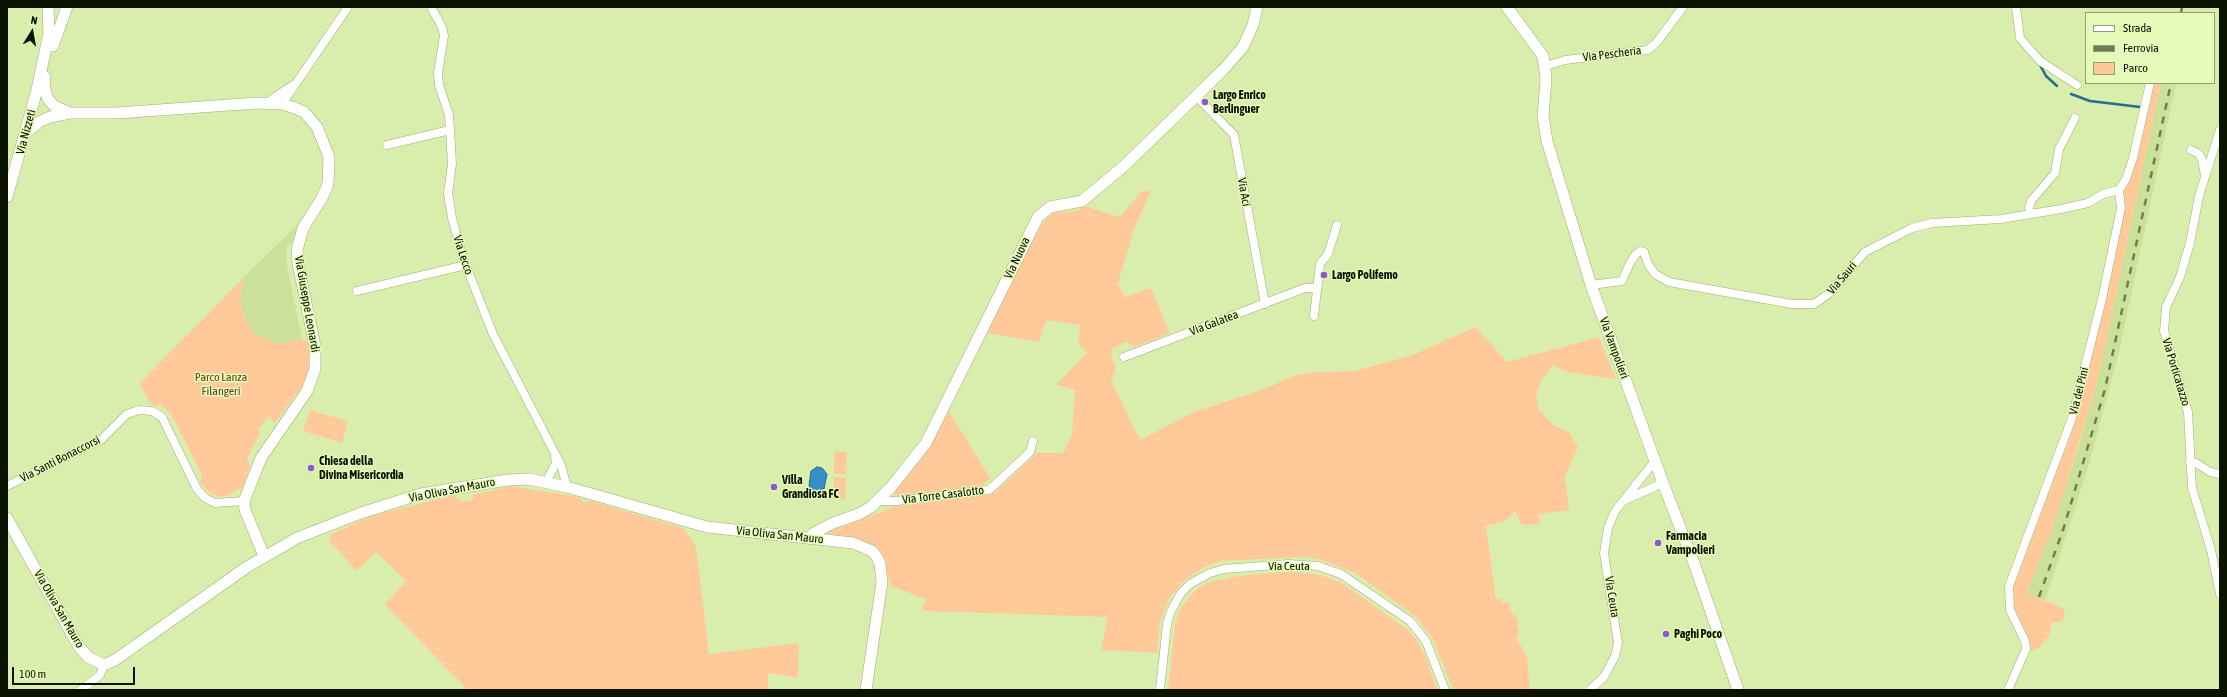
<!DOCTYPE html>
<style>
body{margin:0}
#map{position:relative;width:2227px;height:697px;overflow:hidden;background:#d9edac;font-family:"Asap Condensed",sans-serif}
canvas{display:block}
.frame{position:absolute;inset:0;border:8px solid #0c1200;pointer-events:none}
.legend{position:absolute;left:2085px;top:12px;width:130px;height:72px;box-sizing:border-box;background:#e6fab9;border:1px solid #8f9d6f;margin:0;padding:5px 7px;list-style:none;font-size:12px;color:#0c1200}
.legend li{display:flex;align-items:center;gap:8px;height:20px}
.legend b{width:20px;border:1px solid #8f9d6f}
.north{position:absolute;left:12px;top:12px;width:40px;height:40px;-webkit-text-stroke:3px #e6fab9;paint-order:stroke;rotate:11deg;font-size:11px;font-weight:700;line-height:16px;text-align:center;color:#0c1200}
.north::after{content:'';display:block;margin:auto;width:14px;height:18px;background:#0c1200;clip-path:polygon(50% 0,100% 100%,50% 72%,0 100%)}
.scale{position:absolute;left:12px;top:667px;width:123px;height:18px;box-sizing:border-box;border:2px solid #0c1200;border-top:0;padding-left:5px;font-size:12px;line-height:14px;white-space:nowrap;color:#0c1200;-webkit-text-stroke:3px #e6fab9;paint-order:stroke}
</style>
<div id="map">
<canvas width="2227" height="697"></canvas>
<div class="frame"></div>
<ul class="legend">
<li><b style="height:5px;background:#fff"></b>Strada</li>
<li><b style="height:5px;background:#707d54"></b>Ferrovia</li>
<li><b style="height:11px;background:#ffc99a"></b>Parco</li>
</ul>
<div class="north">N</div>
<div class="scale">100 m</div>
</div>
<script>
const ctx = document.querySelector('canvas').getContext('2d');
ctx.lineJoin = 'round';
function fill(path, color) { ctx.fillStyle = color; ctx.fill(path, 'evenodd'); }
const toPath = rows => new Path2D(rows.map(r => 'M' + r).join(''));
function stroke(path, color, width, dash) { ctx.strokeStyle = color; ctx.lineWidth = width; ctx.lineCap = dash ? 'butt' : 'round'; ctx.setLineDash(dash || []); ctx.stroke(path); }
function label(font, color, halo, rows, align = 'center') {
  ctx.font = font + ' "Asap Condensed",sans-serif'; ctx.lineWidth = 3; ctx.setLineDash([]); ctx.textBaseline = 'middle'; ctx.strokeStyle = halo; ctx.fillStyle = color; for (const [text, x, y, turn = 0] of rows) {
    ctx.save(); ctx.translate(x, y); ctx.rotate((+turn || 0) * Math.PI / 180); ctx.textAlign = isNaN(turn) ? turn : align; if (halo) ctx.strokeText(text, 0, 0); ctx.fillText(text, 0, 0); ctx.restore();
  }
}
fill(toPath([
 [2161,83,2176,83,2119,352,2089,464,2045,601,2027,593,2075,459,2096,387],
 [298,224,293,242,287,245,286,261,302,339,278,344,251,332,239,301,244,277]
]), '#cbe199');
fill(toPath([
 [2152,83,2161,83,2096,387,2054,524,2027,593,2065,609,2063,620,2051,624,2049,636,2039,648,2031,651,2030,643,2013,605,2013,586,2079,409,2125,204,2122,191],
 [1151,190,1134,230,1118,283,1125,297,1151,288,1170,333,1134,347,1127,342,1113,348,1111,358,1116,366,1112,382,1140,440,1196,411,1253,393,1297,375,1319,372,1354,371,1412,355,1476,327,1507,362,1599,337,1616,379,1566,372,1553,365,1541,381,1536,396,1539,409,1553,425,1569,432,1578,447,1565,476,1569,510,1538,514,1540,524,1522,525,1515,511,1504,522,1486,526,1496,599,1502,598,1502,603,1509,602,1510,611,1513,615,1516,615,1519,635,1516,637,1527,657,1530,690,1453,690,1433,639,1415,616,1355,573,1319,559,1302,557,1221,561,1206,566,1184,581,1169,598,1160,623,1157,653,1101,650,1108,617,922,611,926,599,891,586,884,561,875,546,854,538,826,533,899,505,914,501,991,494,1004,484,1037,453,1063,453,1072,435,1075,390,1056,385,1087,353,1078,342,1080,325,1046,320,1039,342,987,333,1030,242,1047,218,1054,213,1079,210,1085,206,1120,217,1141,192],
 [244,277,239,301,251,332,278,344,302,339,308,341,311,361,306,381,277,420,274,423,269,416,258,430,261,432,247,458,250,466,243,487,226,496,219,497,207,491,200,482,202,474,171,414,160,404,153,406,139,384],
 [310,410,348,421,342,443,303,431],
 [949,411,990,478,983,485,975,488,893,496,907,471,920,460],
 [835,451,847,452,846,474,834,473],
 [834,477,846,478,845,500,833,499],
 [511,486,579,497,584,503,591,501,683,528,696,546,709,654,799,643,798,678,768,673,768,690,468,690,385,605,406,581,376,552,357,571,329,541,331,534,371,516,454,495,460,500,470,501,475,494],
 [1293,571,1321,575,1342,583,1407,629,1417,640,1425,655,1437,690,1168,690,1175,625,1178,613,1189,597,1199,587,1212,581,1238,576]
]), '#ffc99a');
const water = toPath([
 [817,467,822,468,827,474,824,489,821,489,819,493,812,491,809,486,811,471,817,467]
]);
fill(water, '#368fcb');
stroke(water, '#296a8e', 1);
stroke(toPath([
 [2040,65,2046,76,2057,86],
 [2071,94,2090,101,2140,107]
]), '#296a8e', 2.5);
const street = toPath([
 [431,7,442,27,444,36,438,73,439,85,449,115,450,130,452,164,448,193,452,218,464,261,493,334,561,465,567,487],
 [2016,7,2020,38,2040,61,2077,85],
 [1546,66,1565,60,1648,50,1657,42,1683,7],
 [1195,95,1234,135,1265,304],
 [266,103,293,85],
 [282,104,348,7],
 [2220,130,2199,196,2190,243,2180,277,2166,307,2164,331,2188,412,2192,488,2211,550,2220,594],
 [387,145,450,130],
 [2191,150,2199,154,2202,159,2205,176],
 [2030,213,2029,208,2031,201,2055,173,2059,149,2075,118],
 [1591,285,1622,281,1629,265,1635,255,1640,251,1644,252,1648,264,1655,274,1669,282,1792,304,1814,304,1831,292,1865,252,1912,228,1932,223,2001,219,2061,209,2088,203,2103,194,2119,190],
 [357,291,466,265],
 [1314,316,1320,264,1328,254,1337,225],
 [1124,357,1305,288,1317,288],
 [2190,462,2196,463,2210,472,2220,474],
 [546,482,556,463,555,456],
 [7,486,102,439,127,414,139,410,152,411,162,417,197,489,205,498,215,503,244,501],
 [1625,500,1663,483],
 [877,501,897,501,989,490,1030,452,1033,441],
 [81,690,100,675,104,665],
 [1160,690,1167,624,1171,611,1181,593,1190,584,1210,573,1224,569,1288,564,1318,566,1341,574,1410,621,1426,641,1445,690],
 [1590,690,1604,677,1615,656,1618,643,1604,553,1608,528,1615,511,1655,461],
 [2008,690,2026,649,2025,641,2010,610,2009,586,2072,418,2102,299,2121,208,2119,190,2126,179,2133,158,2150,83]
]);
const secondary = toPath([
 [1507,7,1543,56,1546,79,1543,117,1547,141,1591,285,1663,483,1694,563,1738,690],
 [53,46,67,7],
 [45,77,44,87,48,99,54,106,70,113],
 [26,133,39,122,50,117,70,113,117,113,257,103,282,104,295,108,304,112,317,127,329,157,328,184,322,198,303,228,297,250,298,264,315,346,315,369,307,391,261,458,244,501,245,510,264,556],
 [7,197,37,90,49,33,48,7],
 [7,518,79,647,88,657,104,665,115,660,247,567,297,538,361,513,421,494,508,480,529,479,567,487,707,527,853,543,872,551,877,557,880,564,882,582,866,690],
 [809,538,814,533,833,523,859,514,871,507,891,487,926,443,1038,217,1050,207,1082,201,1124,166,1223,70,1243,47,1253,25,1257,7]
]);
stroke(street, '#9db072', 9);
stroke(secondary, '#9db072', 12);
stroke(street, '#fff', 8);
stroke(secondary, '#fff', 11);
stroke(toPath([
 [2181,13,2182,7],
 [2039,597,2064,527,2105,389,2171,83]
]), '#707d54', 2.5, [7, 7]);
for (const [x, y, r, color] of [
 [1205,102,4,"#8f58d0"],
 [1324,275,4,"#8f58d0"],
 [311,468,4,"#8f58d0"],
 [774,487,4,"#8f58d0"],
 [1658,543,4,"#8f58d0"],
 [1666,634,4,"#8f58d0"]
]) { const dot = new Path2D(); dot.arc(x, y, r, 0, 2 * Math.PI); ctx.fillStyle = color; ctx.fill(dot); stroke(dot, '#e6fab9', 1.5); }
label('12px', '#0c1200', '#e6fab9', [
 ["Via Pescheria",1612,54,-7],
 ["Via Nizzeti",26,132,-75],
 ["Via Aci",1244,192,80],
 ["Via Lecco",463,255,72],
 ["Via Nuova",1017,258,-65],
 ["Via Sauri",1842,278,-50],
 ["Via Giuseppe Leonardi",307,304,80],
 ["Via Galatea",1214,323,-21],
 ["Via Vampolieri",1614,348,70],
 ["Via Porticatazzo",2176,372,73],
 ["Via dei Pini",2079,391,-76],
 ["Via Santi Bonaccorsi",60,459,-27],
 ["Via Oliva San Mauro",452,490,-11],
 ["Via Torre Casalotto",943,495,-7],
 ["Via Oliva San Mauro",780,535,6],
 ["Via Ceuta",1289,566],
 ["Via Ceuta",1612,597,81],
 ["Via Oliva San Mauro",59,609,60]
]);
label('bold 12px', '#0c1200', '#e6fab9', [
 ["Largo Enrico",1213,95],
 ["Berlinguer",1213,109],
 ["Largo Polifemo",1332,275],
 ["Chiesa della",319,461],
 ["Divina Misericordia",319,475],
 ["Villa",782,480],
 ["Grandiosa FC",782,494],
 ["Farmacia",1666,536],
 ["Vampolieri",1666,550],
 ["Paghi Poco",1674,634]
], 'left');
label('12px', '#633e18', '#e6fab9', [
 ["Parco Lanza",221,377],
 ["Filangeri",221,391]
]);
</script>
